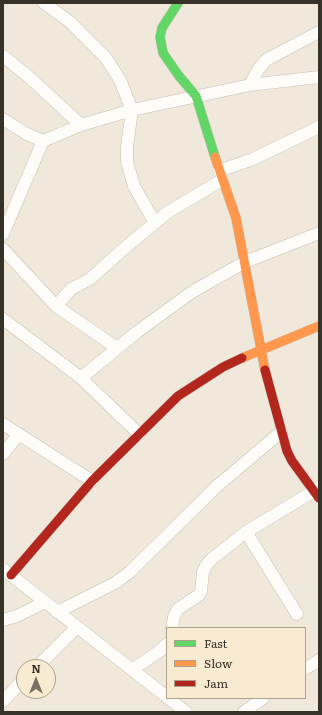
<!DOCTYPE html>
<style>
body{margin:0}
#map{position:relative;width:322px;height:715px;overflow:hidden;background:#f0e8da;font-family:Literata,serif}
canvas{display:block}
.frame{position:absolute;inset:0;border:4px solid #373227;pointer-events:none}
.legend{position:absolute;left:166px;top:627px;width:140px;height:72px;box-sizing:border-box;background:#f9ebd1;border:1px solid #aba18d;margin:0;padding:5px 7px;list-style:none;font-size:12px;color:#373227}
.legend li{display:flex;align-items:center;gap:8px;height:20px}
.legend b{width:20px;border:1px solid #aba18d}
.north{position:absolute;left:16px;top:659px;width:40px;height:40px;box-sizing:border-box;background:#f9ebd1;border:1px solid #aba18d;border-radius:50%;rotate:0deg;font-size:11px;font-weight:700;line-height:16px;text-align:center;color:#373227}
.north::after{content:'';display:block;margin:auto;width:14px;height:18px;background:#787266;clip-path:polygon(50% 0,100% 100%,50% 72%,0 100%)}
</style>
<div id="map">
<canvas width="322" height="715"></canvas>
<div class="frame"></div>
<ul class="legend">
<li><b style="height:5px;background:#63d668"></b>Fast</li>
<li><b style="height:5px;background:#ff974d"></b>Slow</li>
<li><b style="height:5px;background:#b3261e"></b>Jam</li>
</ul>
<div class="north">N</div>
</div>
<script>
const ctx = document.querySelector('canvas').getContext('2d');
ctx.lineJoin = 'round';
const toPath = rows => new Path2D(rows.map(r => 'M' + r).join(''));
function stroke(path, color, width, dash) { ctx.strokeStyle = color; ctx.lineWidth = width; ctx.lineCap = dash ? 'butt' : 'round'; ctx.setLineDash(dash || []); ctx.stroke(path); }
const street = toPath([
 [44,3,70,22,106,58,120,80,132,110,127,147,127,162,134,186,155,223],
 [3,56,29,77,81,125],
 [250,85,258,70,266,60,319,32],
 [3,119,27,134,43,141],
 [219,171,253,159,319,127],
 [3,234,43,141,81,125,132,110,250,85,319,77],
 [3,249,56,306,117,348],
 [56,306,71,289,90,279,128,245,168,212,222,180],
 [3,319,81,378,139,434],
 [81,378,137,332,192,292,245,262,319,233],
 [3,424,92,481],
 [3,454,18,435],
 [246,532,297,614],
 [3,569,167,697],
 [57,612,115,583,130,572,216,487,281,432],
 [3,620,17,616,45,602],
 [172,628,174,617,178,609,199,595,201,591,203,572,207,564,213,558,246,532,319,488],
 [37,667,77,627],
 [305,669,319,660],
 [132,670,161,650,167,644],
 [168,698,186,712],
 [3,701,24,679],
 [244,712,263,698]
]);
const fast = toPath([
 [178,3,162,28,160,37,163,53,179,76,196,96,215,157]
]);
const slow = toPath([
 [215,157,236,218,265,370],
 [242,358,319,326]
]);
const jam = toPath([
 [265,370,287,451,292,461,319,498],
 [11,575,92,481,178,396,223,367,242,358]
]);
stroke(street, '#c6bfb4', 13);
stroke(fast, '#c6bfb4', 10);
stroke(slow, '#c6bfb4', 10);
stroke(jam, '#c6bfb4', 10);
stroke(street, '#fdfcf9', 12);
stroke(fast, '#63d668', 9);
stroke(slow, '#ff974d', 9);
stroke(jam, '#b3261e', 9);
</script>
